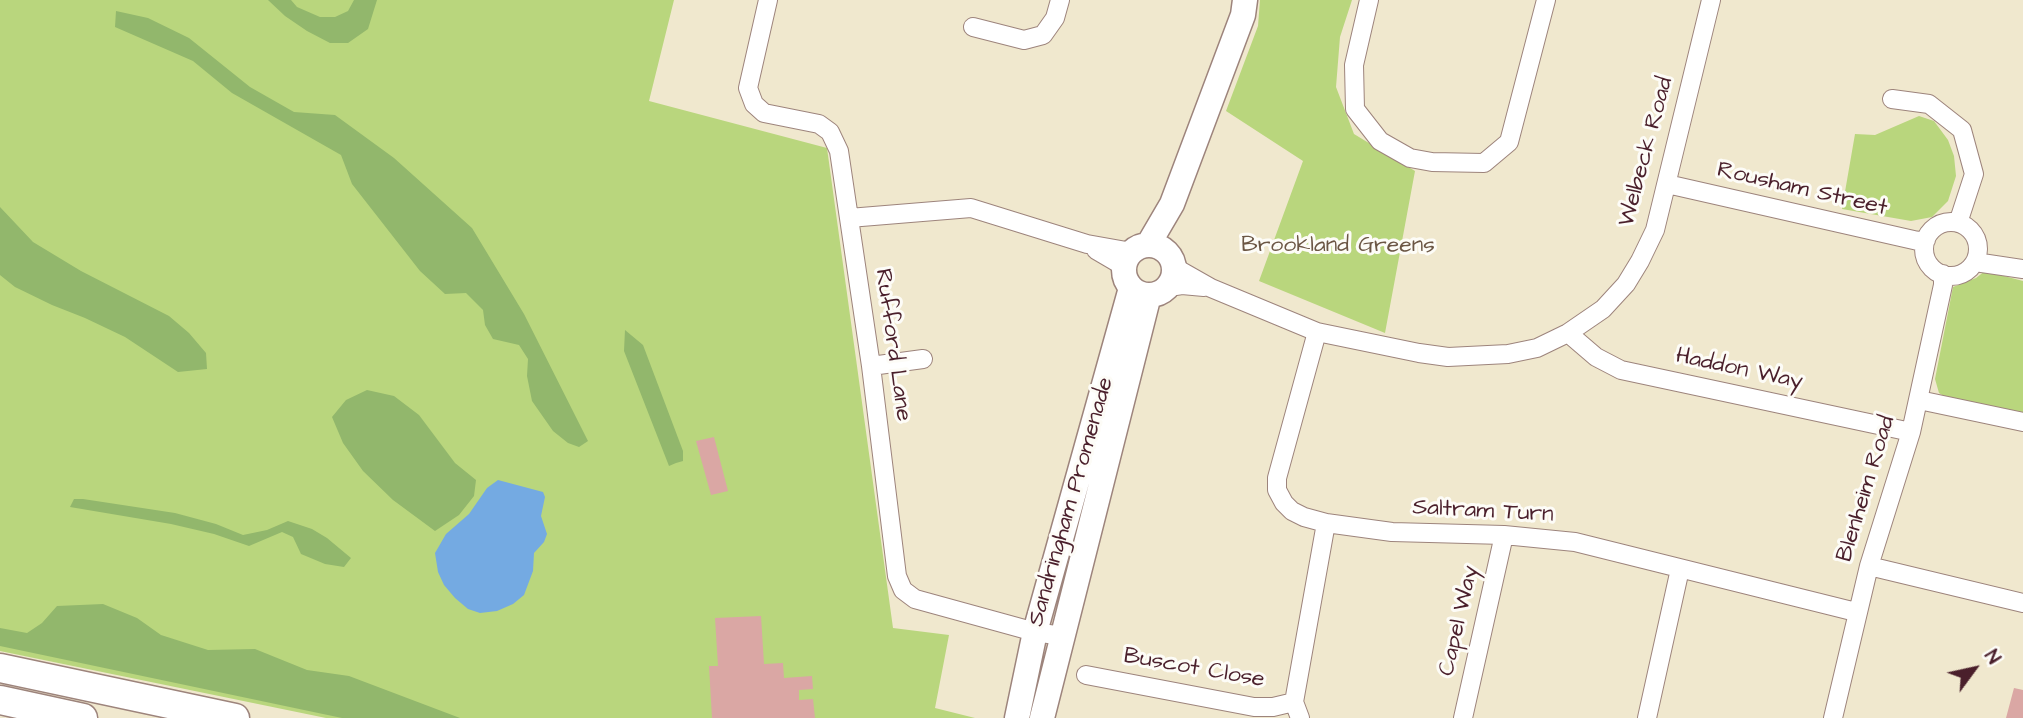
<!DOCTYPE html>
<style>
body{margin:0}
#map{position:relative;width:2023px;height:718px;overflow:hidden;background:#f0e8ce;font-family:"Architects Daughter",sans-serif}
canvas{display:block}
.north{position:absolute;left:1939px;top:634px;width:70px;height:70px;-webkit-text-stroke:5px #fdfcf7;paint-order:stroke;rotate:57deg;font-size:19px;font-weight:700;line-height:28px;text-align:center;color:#4a1f2b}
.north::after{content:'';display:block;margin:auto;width:24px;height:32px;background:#4a1f2b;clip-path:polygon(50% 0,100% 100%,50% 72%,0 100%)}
</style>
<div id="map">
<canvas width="2023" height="718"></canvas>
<div class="north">N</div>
</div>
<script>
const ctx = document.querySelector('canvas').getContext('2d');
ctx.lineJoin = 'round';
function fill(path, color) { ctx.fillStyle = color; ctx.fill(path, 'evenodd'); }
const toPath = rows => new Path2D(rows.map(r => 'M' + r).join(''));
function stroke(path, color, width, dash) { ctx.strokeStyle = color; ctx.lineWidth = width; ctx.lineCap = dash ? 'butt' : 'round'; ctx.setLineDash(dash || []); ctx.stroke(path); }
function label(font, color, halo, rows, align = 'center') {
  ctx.font = font + ' "Architects Daughter",sans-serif'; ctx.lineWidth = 6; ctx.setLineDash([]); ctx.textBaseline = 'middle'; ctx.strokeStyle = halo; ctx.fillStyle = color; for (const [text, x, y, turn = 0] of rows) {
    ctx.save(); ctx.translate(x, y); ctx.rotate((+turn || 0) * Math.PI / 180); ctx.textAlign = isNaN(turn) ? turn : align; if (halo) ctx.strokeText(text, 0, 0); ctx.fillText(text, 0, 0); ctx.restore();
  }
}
fill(toPath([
 [0,0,674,0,649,101,827,148,893,628,949,635,935,708,975,718,326,718,0,651],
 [1260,0,1352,0,1340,37,1336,87,1354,134,1415,171,1385,333,1259,281,1303,161,1226,111,1258,26],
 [1919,116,1934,121,1948,140,1954,156,1956,176,1948,201,1932,217,1911,221,1842,209,1855,134,1875,135],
 [1985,271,2023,281,2023,415,1950,400,1939,393,1935,379,1953,287,1976,278]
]), '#b9d67d');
fill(toPath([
 [268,0,291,0,297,7,320,17,335,17,348,11,354,0,377,0,368,29,348,43,330,43,307,31,285,16],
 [116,11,148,18,189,38,250,87,294,112,335,115,394,158,472,228,524,314,588,441,579,447,568,443,553,431,532,401,527,376,528,359,519,345,493,339,485,325,483,310,466,293,445,294,420,271,352,184,341,155,232,93,193,61,115,27],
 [0,207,33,242,81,271,169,316,189,333,206,353,207,369,178,372,125,337,85,318,52,305,15,287,0,275],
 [625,330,643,345,683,451,683,461,676,463,669,466,624,351],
 [367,390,394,396,419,415,455,463,476,480,474,496,459,515,435,531,393,500,363,471,343,443,332,417,346,400],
 [74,499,83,499,175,513,216,524,243,535,267,530,288,521,312,529,327,538,351,558,344,567,325,564,301,554,293,537,282,532,249,546,214,534,171,524,70,507],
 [103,604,137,618,161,635,208,650,255,649,307,670,349,676,460,718,342,718,0,646,0,628,27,633,42,623,57,606]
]), '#92b76c');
fill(toPath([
 [498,480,543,492,545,497,541,516,547,534,544,542,534,553,533,571,524,595,513,604,497,611,480,613,468,609,455,598,444,585,438,572,435,553,446,534,469,514,487,488]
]), '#74aae2');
fill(toPath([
 [714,437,728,491,711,495,696,441],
 [761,616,764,664,783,663,784,678,812,676,813,689,799,690,799,700,813,699,815,718,712,718,709,666,718,666,715,618],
 [2014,688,2023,690,2023,718,2006,718]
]), '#daa7a4');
const street = toPath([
 [768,0,748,88,754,104,764,113,819,124,830,132,839,151,871,366,897,576,903,590,915,599,1035,632,1062,636],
 [1369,0,1354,65,1355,109,1380,141,1410,158,1432,162,1484,163,1509,142,1546,0],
 [973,27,1024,40,1043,35,1055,18,1060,0],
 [1892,99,1929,104,1962,130,1974,174,1958,223],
 [1667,184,1918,241,1926,240],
 [849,218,971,208,1087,244,1132,252],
 '1924 249a27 27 0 1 1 54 0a27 27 0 1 1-54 0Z',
 [1096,250,1125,267],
 [1975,262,2023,269],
 [1174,267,1211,288,1317,332,1419,353,1448,357,1508,354,1537,348,1568,333,1603,309,1626,284,1640,261,1655,230,1711,0],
 [1169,287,1182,285,1204,287],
 [1317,332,1277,478,1277,490,1284,503,1292,511,1304,517,1326,523,1392,532,1504,535,1575,542,1856,612],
 [1568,333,1596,357,1621,370,1911,432],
 [871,366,923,359],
 [1919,400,2023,422],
 [1869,566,2023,603],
 [1086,675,1254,707,1273,707,1294,702],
 [1300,718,1294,702,1326,523],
 [1463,718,1504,535],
 [1647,718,1680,569],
 [1833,718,1869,566,1911,432,1943,285,1943,274]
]);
const secondary = toPath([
 [1148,245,1172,204,1243,15,1245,0],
 '1124 270a25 25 0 1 1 50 0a25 25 0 1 1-50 0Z',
 [1017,718,1035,632,1131,288],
 [1042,718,1149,295]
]);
const primary = toPath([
 [0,668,235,718],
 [0,700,83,718]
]);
stroke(street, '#9d847c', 20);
stroke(secondary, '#9d847c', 27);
stroke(primary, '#9d847c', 31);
stroke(street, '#fff', 18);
stroke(secondary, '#fff', 24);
stroke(primary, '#fff', 28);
label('23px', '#4a1f2b', '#fdfcf7', [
 ["Welbeck Road",1647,152,-75],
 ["Rousham Street",1802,190,13],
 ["Rufford Lane",892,345,82],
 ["Haddon Way",1739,370,12],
 ["Blenheim Road",1867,489,-73],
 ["Sandringham Promenade",1072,502,-74],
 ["Saltram Turn",1483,512,3],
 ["Capel Way",1460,621,-77],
 ["Buscot Close",1194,669,10]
]);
label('23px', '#6b5644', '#fdfcf7', [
 ["Brookland Greens",1338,246]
]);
</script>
